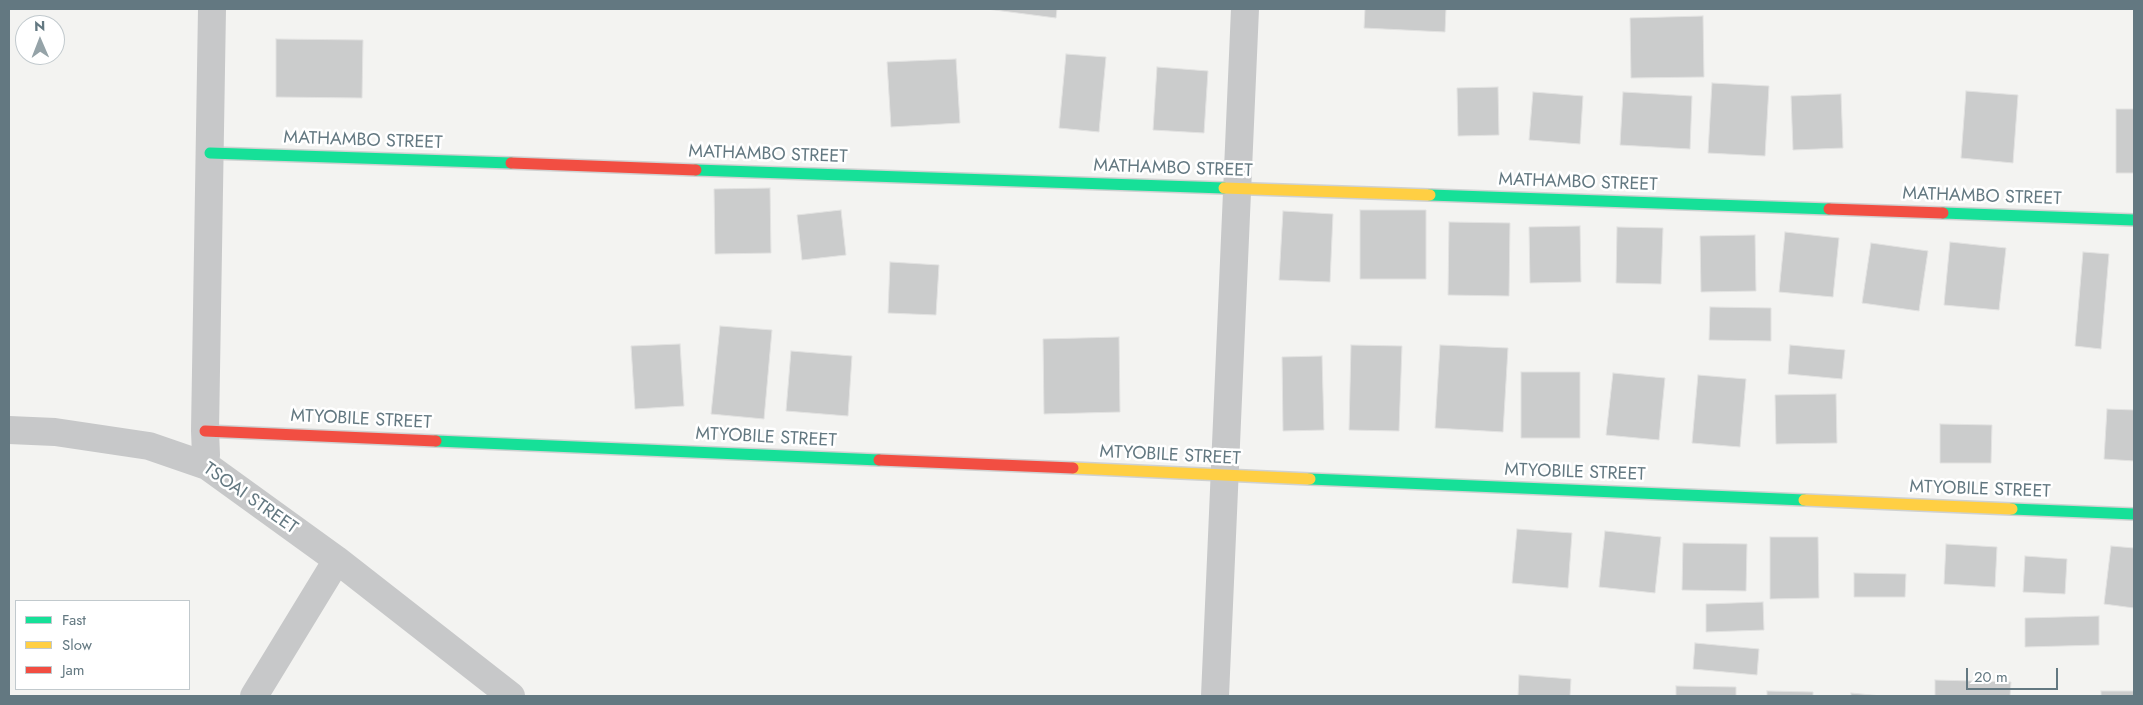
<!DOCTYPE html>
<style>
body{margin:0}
#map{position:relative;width:2143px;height:705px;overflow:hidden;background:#f3f3f1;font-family:Jost,sans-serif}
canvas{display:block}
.frame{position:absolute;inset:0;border:10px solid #637881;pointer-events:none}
.legend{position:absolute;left:15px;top:600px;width:175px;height:90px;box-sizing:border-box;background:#fff;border:1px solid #c1c9cd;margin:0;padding:6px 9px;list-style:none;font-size:15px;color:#637881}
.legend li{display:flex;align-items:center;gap:10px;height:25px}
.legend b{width:25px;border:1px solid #c1c9cd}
.north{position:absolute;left:15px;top:15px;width:50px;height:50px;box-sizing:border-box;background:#fff;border:1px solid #c1c9cd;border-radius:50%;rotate:359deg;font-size:14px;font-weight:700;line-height:20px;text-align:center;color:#637881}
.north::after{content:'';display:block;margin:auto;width:18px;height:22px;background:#95a3a8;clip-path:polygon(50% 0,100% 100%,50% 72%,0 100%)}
.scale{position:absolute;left:1966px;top:668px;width:92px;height:22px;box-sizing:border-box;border:2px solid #637881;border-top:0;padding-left:6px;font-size:15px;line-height:18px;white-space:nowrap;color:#637881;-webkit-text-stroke:4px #fff;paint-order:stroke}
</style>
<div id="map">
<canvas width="2143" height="705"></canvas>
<div class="frame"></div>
<ul class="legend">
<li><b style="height:6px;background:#16e098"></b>Fast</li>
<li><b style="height:6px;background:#ffcf43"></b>Slow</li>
<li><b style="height:6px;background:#f24e42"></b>Jam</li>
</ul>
<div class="north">N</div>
<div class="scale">20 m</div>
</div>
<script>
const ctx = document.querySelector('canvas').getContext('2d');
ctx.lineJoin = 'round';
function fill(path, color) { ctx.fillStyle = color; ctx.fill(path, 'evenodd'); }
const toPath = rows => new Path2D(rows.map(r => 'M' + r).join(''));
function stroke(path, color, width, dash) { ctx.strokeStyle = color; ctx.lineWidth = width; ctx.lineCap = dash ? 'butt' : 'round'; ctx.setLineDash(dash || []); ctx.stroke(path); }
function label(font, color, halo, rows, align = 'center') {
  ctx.font = font + ' Jost,sans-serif'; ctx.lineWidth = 5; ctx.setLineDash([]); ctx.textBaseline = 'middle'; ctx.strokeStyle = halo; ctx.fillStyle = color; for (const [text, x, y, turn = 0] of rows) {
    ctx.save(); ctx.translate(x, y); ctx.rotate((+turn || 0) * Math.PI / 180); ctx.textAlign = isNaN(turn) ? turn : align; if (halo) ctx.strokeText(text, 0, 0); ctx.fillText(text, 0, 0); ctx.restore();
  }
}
const building = toPath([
 [987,9,1057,9,1056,18,987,9],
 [1365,9,1446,9,1445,32,1364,28,1365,9],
 [1703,16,1704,77,1631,78,1630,18,1703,16],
 [276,39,363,40,362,98,276,97,276,39],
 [1066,54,1106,57,1099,132,1059,128,1066,54],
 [956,59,960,123,891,127,887,62,956,59],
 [1157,67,1208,71,1204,133,1153,130,1157,67],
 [1712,83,1769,86,1765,156,1708,153,1712,83],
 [1498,87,1499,135,1458,136,1457,88,1498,87],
 [1966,91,2018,95,2013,163,1961,158,1966,91],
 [1533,92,1583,96,1580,144,1529,140,1533,92],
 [1623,92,1692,96,1690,149,1620,145,1623,92],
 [1841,94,1843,148,1793,150,1791,96,1841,94],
 [2116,109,2134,109,2134,173,2116,173,2116,109],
 [770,188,771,253,715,254,714,189,770,188],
 [841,210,846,255,802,260,797,215,841,210],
 [1360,210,1426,210,1426,279,1360,279,1360,210],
 [1283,211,1333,214,1330,282,1279,280,1283,211],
 [1449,222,1510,223,1509,296,1448,295,1449,222],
 [1580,226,1581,282,1530,283,1529,227,1580,226],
 [1617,227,1663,228,1661,284,1616,283,1617,227],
 [1785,232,1839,238,1833,297,1779,292,1785,232],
 [1755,235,1756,291,1701,292,1700,236,1755,235],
 [1950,242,2006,248,1999,310,1944,305,1950,242],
 [1871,243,1928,251,1919,311,1862,303,1871,243],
 [2083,252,2109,254,2101,349,2075,346,2083,252],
 [890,262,939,265,936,315,888,313,890,262],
 [1710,307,1771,308,1771,341,1709,340,1710,307],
 [720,326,772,330,764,419,711,414,720,326],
 [1119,337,1120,412,1044,414,1043,339,1119,337],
 [680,344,684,406,635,409,631,346,680,344],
 [1351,345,1402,346,1399,431,1349,430,1351,345],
 [1440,345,1508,348,1503,432,1435,428,1440,345],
 [1790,345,1845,350,1842,379,1788,374,1790,345],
 [791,351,852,356,848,416,786,411,791,351],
 [1322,356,1324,430,1283,431,1282,357,1322,356],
 [1521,372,1580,372,1580,438,1521,438,1521,372],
 [1613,373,1665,378,1659,440,1606,435,1613,373],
 [1698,375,1746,379,1740,447,1692,443,1698,375],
 [1836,394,1837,443,1776,444,1775,395,1836,394],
 [2107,409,2134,410,2134,461,2104,459,2107,409],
 [1940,424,1992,425,1991,463,1940,463,1940,424],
 [1517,529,1572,533,1568,588,1512,583,1517,529],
 [1605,531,1661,537,1655,593,1599,587,1605,531],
 [1770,537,1818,537,1819,598,1770,599,1770,537],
 [1683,543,1747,544,1746,591,1682,590,1683,543],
 [1946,544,1997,547,1995,587,1944,584,1946,544],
 [2111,546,2134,548,2134,608,2104,604,2111,546],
 [2025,556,2067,559,2065,594,2023,592,2025,556],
 [1854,573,1906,574,1905,597,1854,597,1854,573],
 [1763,602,1764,630,1706,632,1706,604,1763,602],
 [2099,616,2099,645,2025,647,2025,618,2099,616],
 [1695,643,1759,649,1757,675,1693,669,1695,643],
 [1519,675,1571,679,1570,696,1518,696,1519,675],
 [1935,680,2011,682,2010,696,1935,696,1935,680],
 [1676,686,1736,687,1736,696,1676,696,1676,686],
 [1767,691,1813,692,1813,696,1767,696,1767,691],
 [2101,691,2134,691,2134,696,2101,696,2101,691],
 [1851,693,1882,696,1851,696,1851,693]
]);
fill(building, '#cbcccc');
stroke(building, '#e2e2e1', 1);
const fast = toPath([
 [210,153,511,163],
 [696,170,1224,188],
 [1430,195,1829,209],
 [1943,213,2134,220],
 [436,441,879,460],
 [1310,479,1804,500],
 [2012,509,2134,514]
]);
const slow = toPath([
 [1224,188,1430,195],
 [1073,468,1310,479],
 [1804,500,2012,509]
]);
const jam = toPath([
 [511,163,696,170],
 [1829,209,1943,213],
 [205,431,436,441],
 [879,460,1073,468]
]);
stroke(fast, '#cfd1d1', 14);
stroke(slow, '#cfd1d1', 14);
stroke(jam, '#cfd1d1', 14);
stroke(toPath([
 [9,430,55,432,149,446,207,466,337,560,511,696],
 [206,455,205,431,212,9],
 [254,696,337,560],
 [1215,696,1245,9]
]), '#c7c8c9', 28);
stroke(fast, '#16e098', 11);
stroke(slow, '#ffcf43', 11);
stroke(jam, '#f24e42', 11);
label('18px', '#637881', '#fff', [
 ["MATHAMBO STREET",363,141,2],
 ["MATHAMBO STREET",768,155,2],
 ["MATHAMBO STREET",1173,169,2],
 ["MATHAMBO STREET",1578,183,2],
 ["MATHAMBO STREET",1982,197,2],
 ["MTYOBILE STREET",361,420,3],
 ["MTYOBILE STREET",766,438,3],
 ["MTYOBILE STREET",1170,456,3],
 ["MTYOBILE STREET",1575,473,2],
 ["MTYOBILE STREET",1980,490,2],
 ["TSOAI STREET",250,499,35]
]);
</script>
